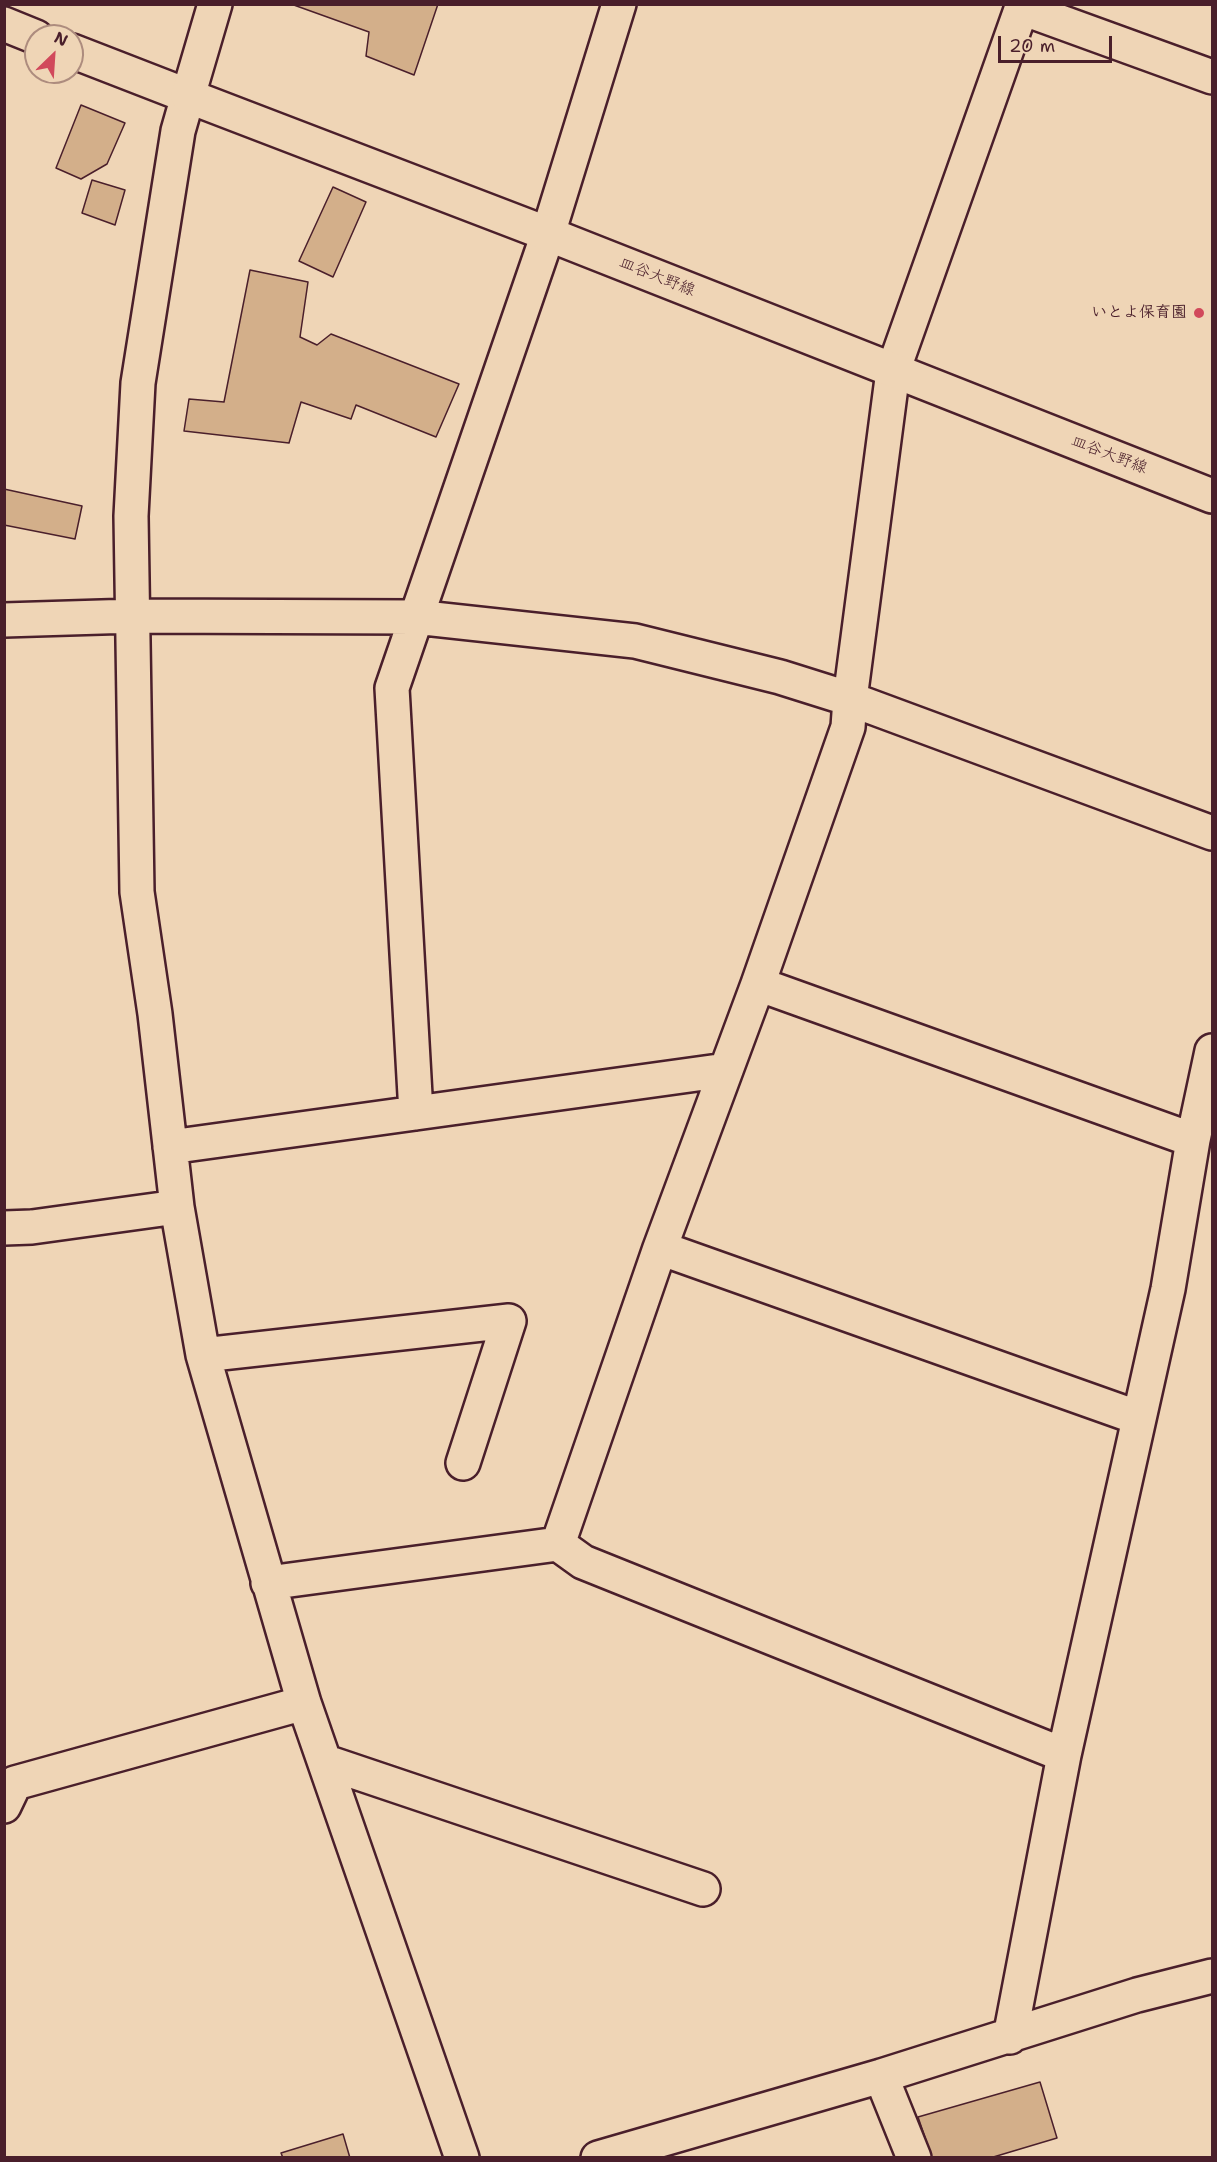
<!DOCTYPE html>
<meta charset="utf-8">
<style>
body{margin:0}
#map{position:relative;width:1217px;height:2162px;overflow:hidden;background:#efd5b6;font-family:"Shantell Sans",sans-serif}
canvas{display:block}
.frame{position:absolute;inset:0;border:6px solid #4a1f2b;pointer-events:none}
.north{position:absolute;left:24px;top:24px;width:60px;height:60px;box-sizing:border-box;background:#efd5b6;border:2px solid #ad8c7e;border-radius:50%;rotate:25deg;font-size:16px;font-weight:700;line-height:24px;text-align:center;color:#4a1f2b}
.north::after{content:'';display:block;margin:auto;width:21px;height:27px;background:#d1495b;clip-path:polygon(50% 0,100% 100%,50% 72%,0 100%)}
.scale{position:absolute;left:998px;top:36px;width:114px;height:27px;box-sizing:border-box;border:3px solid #4a1f2b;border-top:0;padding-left:8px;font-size:18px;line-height:21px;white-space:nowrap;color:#4a1f2b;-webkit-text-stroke:4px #efd5b6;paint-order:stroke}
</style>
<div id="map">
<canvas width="1217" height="2162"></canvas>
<div class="frame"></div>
<div class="north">N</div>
<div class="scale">20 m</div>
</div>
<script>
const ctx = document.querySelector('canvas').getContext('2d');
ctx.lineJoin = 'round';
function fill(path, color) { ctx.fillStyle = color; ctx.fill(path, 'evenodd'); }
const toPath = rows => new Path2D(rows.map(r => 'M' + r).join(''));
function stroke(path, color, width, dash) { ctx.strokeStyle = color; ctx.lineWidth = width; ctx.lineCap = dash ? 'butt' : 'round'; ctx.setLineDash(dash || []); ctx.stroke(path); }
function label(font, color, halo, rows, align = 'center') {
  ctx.font = font + ' "Shantell Sans","Klee One",sans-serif'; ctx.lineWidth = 4.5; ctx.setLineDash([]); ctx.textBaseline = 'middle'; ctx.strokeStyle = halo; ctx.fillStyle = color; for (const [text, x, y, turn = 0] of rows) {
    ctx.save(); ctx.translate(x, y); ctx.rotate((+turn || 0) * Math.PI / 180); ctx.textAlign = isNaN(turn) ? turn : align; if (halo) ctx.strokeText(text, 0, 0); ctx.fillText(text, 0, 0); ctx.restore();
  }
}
const building = toPath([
 [291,4,438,4,414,75,366,56,369,32,291,4],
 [81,105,125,123,107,164,81,179,56,168,81,105],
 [92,180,125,190,115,225,82,213,92,180],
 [333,187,366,202,333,277,299,261,333,187],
 [250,270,308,282,300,337,317,345,331,334,459,384,436,437,356,405,351,419,301,402,289,443,184,431,189,399,224,402,250,270],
 [4,489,82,506,75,539,4,525,4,489],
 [1040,2082,1057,2138,990,2158,932,2158,918,2117,1040,2082],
 [343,2134,350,2158,283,2158,281,2153,343,2134]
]);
fill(building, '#d3af8a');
stroke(building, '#4a1f2b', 1.5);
const minor = toPath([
 [1022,8,1212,77],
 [4,24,36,37],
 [72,51,188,96,178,131,138,383,131,516,137,892,155,1014,177,1207,203,1355,304,1703,462,2158],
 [4,620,134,616,415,617,635,641,780,677,850,699,1212,833],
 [758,984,1193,1140],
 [416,1113,392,688,548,234,619,4],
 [170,1147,726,1070],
 [4,1228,32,1227,177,1207],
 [660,1248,1139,1418],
 [203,1355,509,1321,463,1463],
 [558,1544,660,1248,758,984,848,727,850,699,893,371,1023,4],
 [268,1583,558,1544,583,1562,1064,1755],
 [326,1762,703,1889],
 [4,1806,15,1783,304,1703],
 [1010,2037,1064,1755,1168,1289,1193,1140,1212,1051],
 [881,2076,914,2158],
 [598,2158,881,2076,1137,1995,1212,1976]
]);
const major = toPath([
 [215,4,188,96,548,234,1212,496]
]);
stroke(minor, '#4a1f2b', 38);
stroke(major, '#4a1f2b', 38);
stroke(minor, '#efd5b6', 33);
stroke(major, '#efd5b6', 33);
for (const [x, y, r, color] of [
 [1199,313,6,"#d1495b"]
]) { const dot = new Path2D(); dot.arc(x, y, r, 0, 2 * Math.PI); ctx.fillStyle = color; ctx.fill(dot); stroke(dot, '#efd5b6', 2); }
label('16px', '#4a1f2b', '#efd5b6', [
 ["皿谷大野線",657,277,22],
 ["皿谷大野線",1109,455,21]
]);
label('bold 16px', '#4a1f2b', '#efd5b6', [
 ["いとよ保育園",1187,313]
], 'right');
</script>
